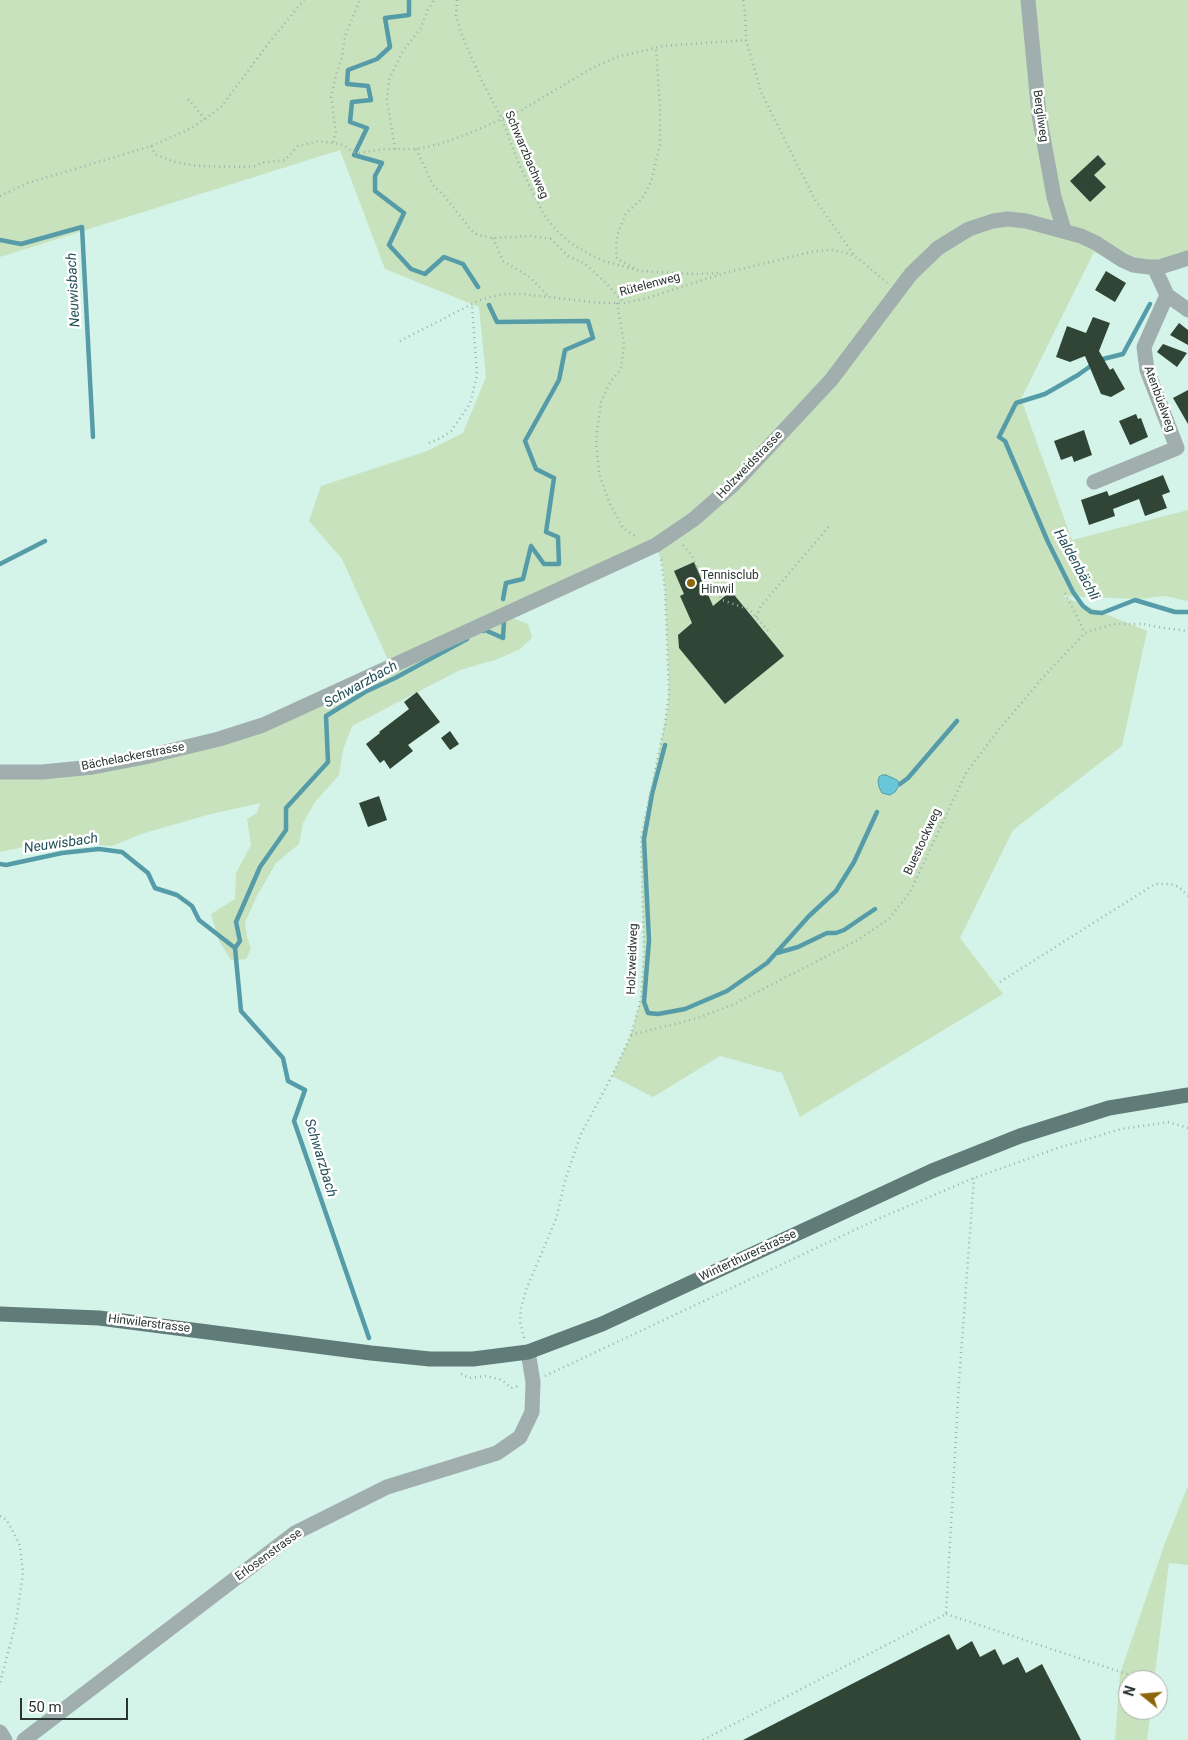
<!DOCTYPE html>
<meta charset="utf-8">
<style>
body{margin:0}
#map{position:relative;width:1188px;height:1740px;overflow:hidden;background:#d4f3e9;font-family:Roboto,sans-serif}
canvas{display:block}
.north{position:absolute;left:1118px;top:1670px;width:50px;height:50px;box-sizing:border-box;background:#fff;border:1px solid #aaafad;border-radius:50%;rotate:287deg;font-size:14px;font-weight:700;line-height:20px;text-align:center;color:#2a3632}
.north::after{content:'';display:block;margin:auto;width:18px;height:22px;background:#8e660b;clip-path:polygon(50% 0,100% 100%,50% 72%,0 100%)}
.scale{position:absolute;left:20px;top:1698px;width:108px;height:22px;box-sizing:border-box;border:2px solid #2a3632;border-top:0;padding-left:6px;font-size:15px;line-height:18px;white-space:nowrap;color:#2a3632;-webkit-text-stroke:4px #fff;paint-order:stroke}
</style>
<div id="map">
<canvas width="1188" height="1740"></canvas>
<div class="north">N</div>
<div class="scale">50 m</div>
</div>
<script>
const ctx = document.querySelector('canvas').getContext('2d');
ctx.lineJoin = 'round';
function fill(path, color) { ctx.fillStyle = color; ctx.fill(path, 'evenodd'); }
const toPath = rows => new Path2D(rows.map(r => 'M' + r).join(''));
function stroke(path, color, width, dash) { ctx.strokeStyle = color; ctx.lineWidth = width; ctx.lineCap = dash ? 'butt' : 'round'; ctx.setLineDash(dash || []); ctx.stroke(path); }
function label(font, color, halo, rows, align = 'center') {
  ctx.font = font + ' Roboto,sans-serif'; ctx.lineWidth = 5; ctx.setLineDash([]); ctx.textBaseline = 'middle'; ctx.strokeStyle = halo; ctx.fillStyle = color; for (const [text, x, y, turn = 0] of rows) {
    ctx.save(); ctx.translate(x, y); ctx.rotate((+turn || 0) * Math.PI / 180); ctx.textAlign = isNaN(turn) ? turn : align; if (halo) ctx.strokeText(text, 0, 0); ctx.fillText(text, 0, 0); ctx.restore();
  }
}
fill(toPath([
 [0,0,1188,0,1188,264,1146,272,1094,252,1021,399,1072,540,1188,510,1188,601,1165,596,1139,599,1062,596,1147,631,1122,746,1013,830,960,938,1003,994,800,1117,782,1073,720,1056,653,1097,612,1076,631,1035,641,998,644,953,641,837,668,708,669,680,665,590,663,566,656,546,389,662,342,559,309,521,321,486,427,451,463,433,486,377,479,307,385,269,340,150,0,257],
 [507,616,528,624,532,638,520,649,498,659,460,670,352,726,343,750,339,775,315,802,303,823,299,844,276,863,258,894,245,922,247,937,251,949,246,959,231,960,219,941,211,914,235,899,236,873,251,845,247,819,257,813,260,803,207,815,141,834,112,846,86,844,57,840,0,852,0,772,42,772,219,739],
 [1188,1486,1188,1565,1169,1563,1154,1680,1128,1680,1128,1710,1151,1710,1147,1740,1115,1740,1120,1674,1165,1543]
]), '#c8e2bd');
const water = toPath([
 [886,775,897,780,900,784,895,792,890,795,882,793,879,787,878,781,879,777,882,775,886,775]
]);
fill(water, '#68c8da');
stroke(water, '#559ca8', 1);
stroke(toPath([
 [409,0,409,15,385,18,390,47,377,59,348,70,347,84,368,86,371,100,352,102,350,122,367,128,354,155,382,163,375,176,375,191,404,213,389,245,411,269,425,274,444,257,463,264,478,287],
 [0,240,21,244,82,227,93,437],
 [1150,304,1123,354,1099,360,1078,375,1045,394,1016,403,999,437,1005,441,1048,542,1073,592,1083,606,1091,612,1102,613,1135,600,1175,612,1188,612],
 [489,305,497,322,588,321,593,338,565,350,559,380,525,441,536,469,554,478,546,532,558,537,559,564,544,564,531,546,523,579,506,583,503,599],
 [0,564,45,541],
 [483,631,485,630,503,638,504,621],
 [665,745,652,794,644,839,649,940,644,1002,648,1013,658,1014,685,1009,727,991,767,963,809,916,836,891,854,862,877,812],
 [900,784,908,778,957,721],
 [0,864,6,865,62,853,99,849,122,852,148,873,155,888,177,895,192,906,199,920,235,948],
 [777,953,798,947,827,933,836,933,844,930,875,909],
 [369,1338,294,1121,305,1090,288,1081,283,1058,241,1011,235,948,240,941,236,922,260,867,286,830,286,808,328,762,326,716,365,692,395,678,467,639]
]), '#559ca8', 4.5);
fill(toPath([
 [1098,155,1106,164,1094,175,1106,187,1090,202,1070,181],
 [1106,271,1126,283,1115,302,1095,290],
 [1093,317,1110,323,1099,351,1110,370,1113,368,1125,389,1111,397,1101,394,1085,356,1070,362,1056,357,1067,326,1086,333],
 [1179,323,1188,330,1188,345,1170,335],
 [1163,344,1187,353,1177,367,1157,352],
 [1188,390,1188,424,1173,398],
 [1136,414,1138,419,1141,418,1148,437,1130,445,1119,421],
 [1084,430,1092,455,1074,462,1072,456,1061,460,1054,441],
 [1163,475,1170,492,1162,495,1167,508,1145,516,1139,499,1113,509,1115,516,1089,525,1081,500,1107,491,1109,496],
 [694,562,713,606,731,591,784,656,725,704,679,648,678,635,692,623,680,596,684,594,674,571],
 [417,692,440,722,408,745,413,751,390,769,384,760,380,763,366,744,380,733,379,732,409,709,404,702],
 [450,731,459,744,450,750,441,738],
 [379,796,387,820,368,827,359,803],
 [949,1634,957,1650,972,1641,980,1657,995,1649,1003,1665,1018,1657,1026,1673,1042,1664,1081,1740,743,1740]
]), '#314537');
stroke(toPath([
 [457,0,456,16,463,38,482,81,502,119,518,162,532,191,544,215,558,232,572,244,589,254,604,261,640,271,696,274,720,273],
 [743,0,745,13,746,40,762,94,814,198,854,255],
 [205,119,221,107,271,40,304,0],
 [333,142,336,133,331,97,336,75,342,57,345,36,360,0],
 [151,146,155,154,174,162,198,166,242,167,255,166,261,163,285,160,298,146,318,141,341,144,354,152,359,153,385,149,416,149,439,144,468,134,520,111,594,67,617,57,663,46,746,40],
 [395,149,387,99,389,80,403,51,421,28,428,9,434,0],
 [416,149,433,185,446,198,471,230,478,235,493,238,531,236,551,239,568,256,584,263,605,282,624,303],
 [0,196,28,183,151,146,192,128,205,119,187,98],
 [493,238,503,261,530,277,549,297],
 [634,268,617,259,616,250,617,236,626,213,642,199,651,182,660,145,660,107,656,49],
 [617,303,624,344,621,369,611,381,601,402,596,440,599,473,609,502,623,528,638,538],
 [400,341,480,300,490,297,506,294,522,294,601,303,624,303,647,298,725,273,815,251,833,250,849,254,859,259,887,283],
 [429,443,441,438,451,431,470,404,477,375,472,305],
 [683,545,692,556,699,571,706,574,722,600,750,610,770,633],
 [1065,593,1085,633],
 [756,617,761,606,831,524],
 [1000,982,1155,884,1171,884,1179,887,1188,896],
 [631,1035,698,1018,734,1004,856,941,889,919,910,892,967,771,1001,727,1046,674,1085,633,1114,624,1144,624,1157,627,1188,631],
 [524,1338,520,1322,521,1308,526,1290,556,1219,566,1177,581,1134,612,1076,631,1035,641,998,644,953,641,837,665,724,669,694,665,590,661,558],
 [461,1374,469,1378,486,1376,502,1380,511,1388,519,1386],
 [545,1376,880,1218,974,1178,1058,1148,1121,1129,1169,1122,1188,1128],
 [0,1516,7,1520,20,1546,23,1573,16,1622,0,1683],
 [946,1614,1145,1680],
 [1158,1683,1166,1685],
 [703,1740,946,1614,959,1382,974,1178]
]), '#9bb3ab', 2.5, [1, 4]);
stroke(toPath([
 [1028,0,1039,115,1054,197,1064,230],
 [1154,267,1167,295,1188,310],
 [1094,482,1177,448,1147,370,1144,347,1167,295],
 [0,772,42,772,93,767,145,757,219,739,263,725,656,545,694,519,735,483,831,380,911,274,938,248,969,229,993,221,1008,219,1026,221,1081,236,1096,243,1122,260,1133,265,1149,267,1160,267,1188,258],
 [0,1732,5,1740],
 [24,1740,295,1533,387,1487,497,1453,520,1437,532,1412,533,1382,528,1352]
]), '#a0aead', 15);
stroke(toPath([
 [0,1314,99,1318,371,1353,430,1359,473,1359,528,1352,602,1324,932,1171,1020,1136,1109,1108,1188,1095]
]), '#617b79', 15);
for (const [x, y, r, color] of [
 [691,583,5,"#8e660b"]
]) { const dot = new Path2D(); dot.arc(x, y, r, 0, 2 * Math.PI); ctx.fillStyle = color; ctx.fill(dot); stroke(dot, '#fff', 2); }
label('12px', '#2a3632', '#fff', [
 ["Bergliweg",1040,116,82],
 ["Schwarzbachweg",526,155,67],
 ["Rütelenweg",650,285,-15],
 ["Atenbüelweg",1159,399,70],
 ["Holzweidstrasse",750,465,-46],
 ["Bächelackerstrasse",133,757,-11],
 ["Buestockweg",923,842,-65],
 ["Holzweidweg",633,959,-88],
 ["Winterthurerstrasse",748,1256,-25],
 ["Hinwilerstrasse",149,1324,7],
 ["Erlosenstrasse",269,1555,-36]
]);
label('12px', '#2a3632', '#fff', [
 ["Tennisclub",701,576],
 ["Hinwil",701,590]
], 'left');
label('italic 14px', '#245058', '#fff', [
 ["Neuwisbach",74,290,-93],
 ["Haldenbächli",1076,565,61],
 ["Schwarzbach",361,685,-29],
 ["Neuwisbach",61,844,-8],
 ["Schwarzbach",320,1158,73]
]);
</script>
